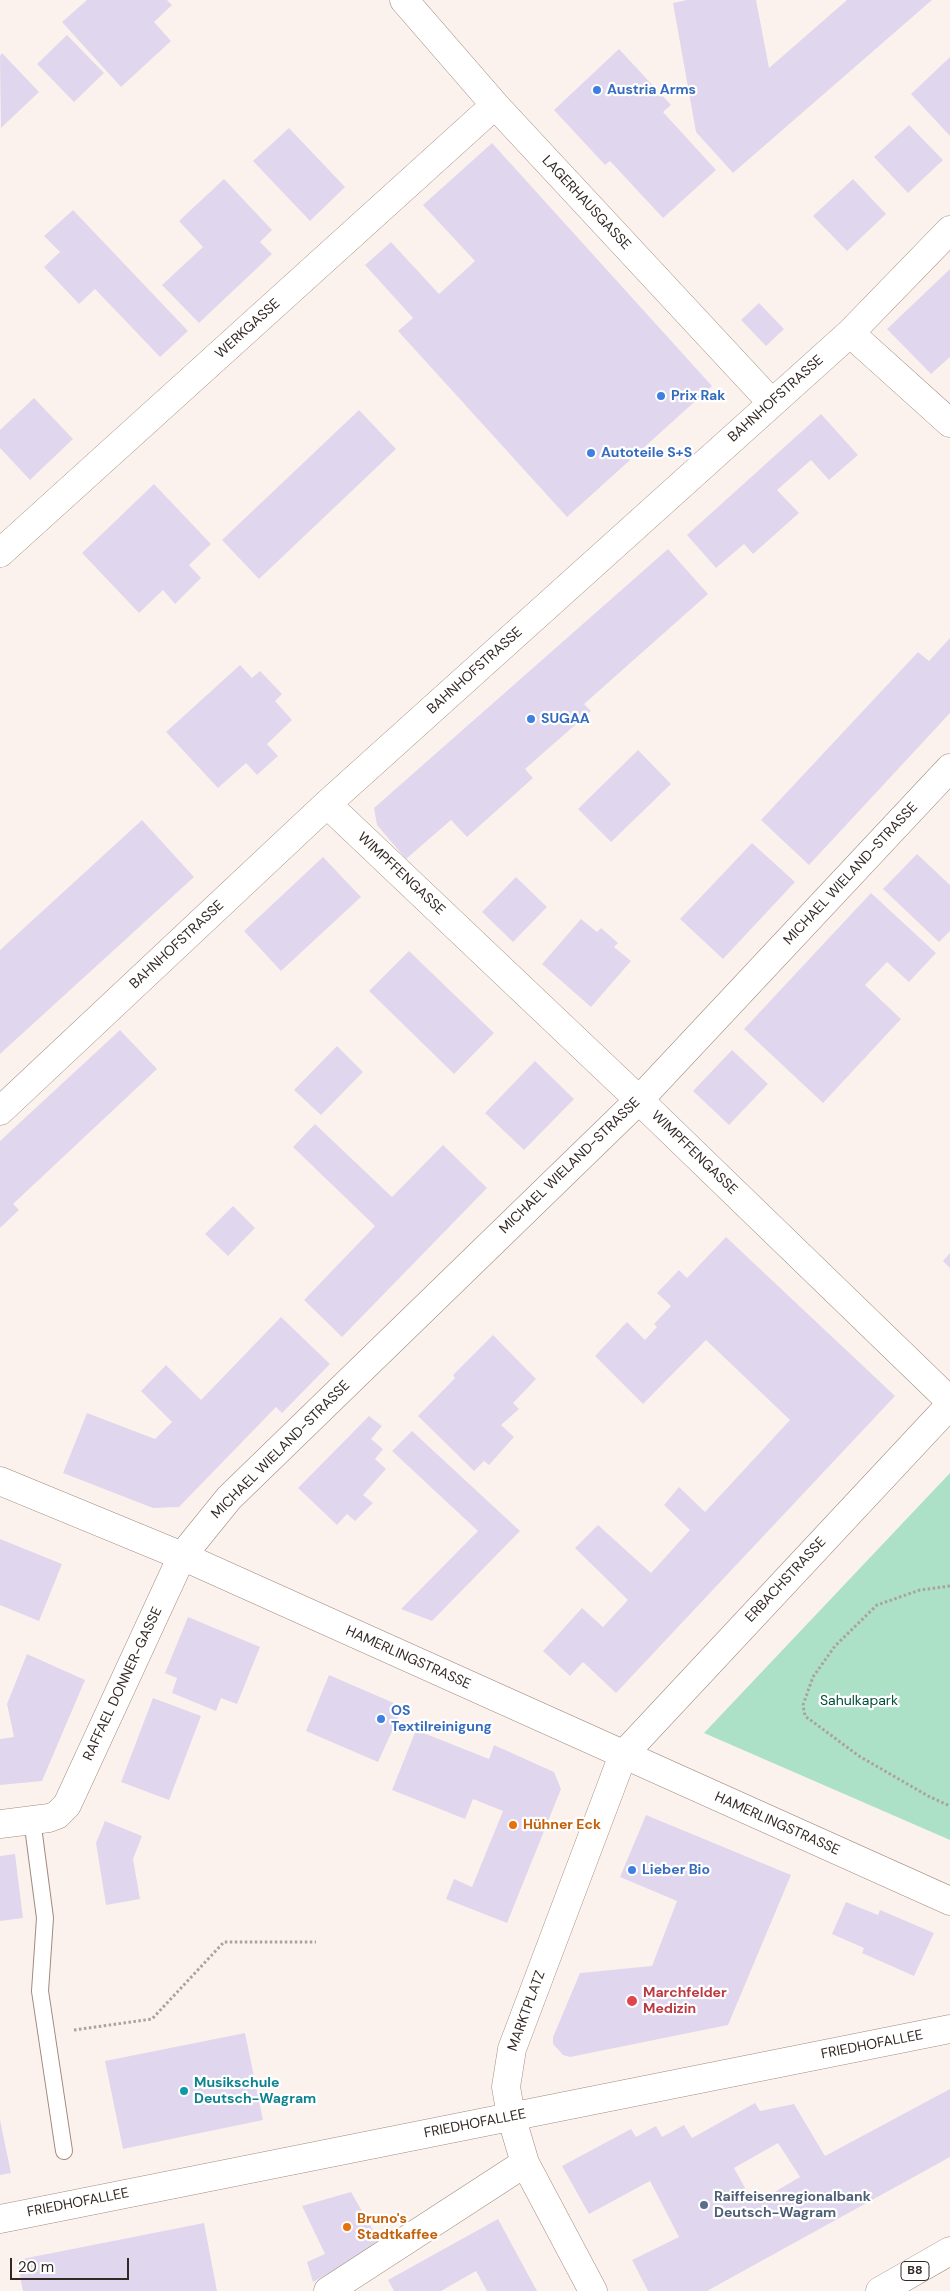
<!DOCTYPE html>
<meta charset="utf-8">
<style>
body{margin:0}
#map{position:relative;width:950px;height:2291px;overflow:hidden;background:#fcf2ed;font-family:"DM Sans",sans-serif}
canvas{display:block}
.scale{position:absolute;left:10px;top:2258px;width:119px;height:22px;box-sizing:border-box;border:2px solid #322824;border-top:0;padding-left:6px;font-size:15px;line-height:18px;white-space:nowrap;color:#322824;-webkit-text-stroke:4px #fff;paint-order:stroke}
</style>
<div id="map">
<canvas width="950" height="2291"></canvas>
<div class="scale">20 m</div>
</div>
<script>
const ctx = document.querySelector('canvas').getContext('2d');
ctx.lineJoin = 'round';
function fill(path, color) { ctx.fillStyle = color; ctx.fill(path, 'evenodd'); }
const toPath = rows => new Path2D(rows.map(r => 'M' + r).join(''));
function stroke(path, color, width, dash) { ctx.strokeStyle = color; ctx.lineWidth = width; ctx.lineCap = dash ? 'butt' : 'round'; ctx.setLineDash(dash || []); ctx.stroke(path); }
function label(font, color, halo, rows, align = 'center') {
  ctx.font = font + ' "DM Sans",sans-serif'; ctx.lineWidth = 4.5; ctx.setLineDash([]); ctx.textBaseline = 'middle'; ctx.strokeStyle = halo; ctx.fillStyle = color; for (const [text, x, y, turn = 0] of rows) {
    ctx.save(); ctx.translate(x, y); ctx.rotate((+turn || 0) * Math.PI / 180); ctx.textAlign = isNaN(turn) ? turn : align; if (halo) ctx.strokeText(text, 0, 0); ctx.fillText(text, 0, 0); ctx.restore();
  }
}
fill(toPath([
 [950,1473,950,1840,704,1733]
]), '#ace1c8');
fill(toPath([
 [87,0,167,0,172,5,154,22,171,41,121,87,62,22],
 [687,0,756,0,769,68,847,0,932,0,733,173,696,132,673,3],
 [67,35,104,73,74,102,37,64],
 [619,49,671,105,663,112,716,170,663,218,610,161,605,165,554,110],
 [2,53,39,92,1,128,0,56],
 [950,57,950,136,911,94],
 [909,125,943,160,908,193,874,157],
 [289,128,345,187,310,221,253,161],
 [492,143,712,386,567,517,398,331,413,318,365,265,391,242,439,294,475,261,423,205],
 [224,179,272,230,260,242,272,254,199,323,162,285,203,247,179,221],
 [853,179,886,214,847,251,813,216],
 [73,210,188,331,160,357,95,289,79,304,44,267,60,252,44,236],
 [950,269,950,357,931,374,887,329],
 [759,303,784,329,766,346,741,320],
 [34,398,73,439,30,480,0,448,0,430],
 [359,410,396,449,259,579,222,540],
 [821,414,858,455,829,480,811,460,777,490,799,513,753,554,744,544,716,568,687,535],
 [154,484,211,544,189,565,201,578,175,604,163,590,139,613,82,553],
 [668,549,708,594,584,704,591,711,525,769,533,778,467,837,451,820,406,859,377,825,374,808],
 [950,638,950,713,809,865,761,820,918,652,929,661],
 [240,665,252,678,260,671,282,694,275,701,292,720,267,744,278,756,257,775,246,763,218,788,166,732],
 [638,750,671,784,611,842,578,809],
 [142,820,194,877,0,1054,0,950],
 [752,843,795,882,723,959,680,919],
 [917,854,950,885,950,931,939,942,883,889],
 [323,857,361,897,281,971,244,931],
 [516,877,547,907,513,942,482,912],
 [871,893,936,953,909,982,887,962,865,985,901,1019,823,1103,744,1029],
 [581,919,597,932,601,928,618,943,614,947,631,961,591,1007,542,964],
 [409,951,494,1033,454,1074,369,991],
 [120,1030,157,1069,13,1204,19,1210,0,1228,0,1141],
 [337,1046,363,1072,321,1115,294,1090],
 [732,1050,768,1084,729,1125,693,1091],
 [535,1061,574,1099,524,1150,485,1113],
 [315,1124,392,1197,443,1145,487,1188,342,1337,304,1300,375,1226,293,1147],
 [233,1206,255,1228,228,1256,205,1234],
 [726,1237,895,1396,616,1693,583,1662,570,1676,543,1651,582,1608,603,1627,628,1600,575,1548,598,1525,651,1573,690,1530,664,1505,679,1487,705,1512,790,1420,706,1340,643,1404,595,1356,627,1322,645,1340,657,1327,654,1324,671,1306,657,1293,679,1270,687,1278],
 [950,1253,950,1268,943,1261],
 [281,1317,330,1364,282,1413,276,1407,179,1507,153,1508,63,1473,87,1413,155,1439,172,1422,141,1391,166,1365,201,1400],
 [493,1335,536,1379,513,1403,519,1409,501,1425,514,1437,489,1465,484,1461,474,1471,418,1416,455,1378,453,1375],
 [369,1416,382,1426,371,1439,383,1449,375,1459,386,1469,363,1495,373,1503,355,1521,347,1514,337,1525,298,1488],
 [412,1431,520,1531,432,1621,401,1609,478,1531,392,1451],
 [0,1539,62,1564,39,1621,0,1605],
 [188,1617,260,1647,237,1704,221,1698,216,1711,172,1693,177,1678,165,1673],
 [27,1654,85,1680,42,1781,0,1785,0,1739,14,1737,7,1704],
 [329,1675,403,1707,378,1762,306,1731],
 [153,1698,201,1716,169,1800,121,1782],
 [416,1730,489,1759,494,1745,554,1772,561,1789,507,1923,446,1899,454,1879,472,1887,503,1811,473,1799,465,1819,392,1790],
 [646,1815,791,1875,728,2025,570,2057,563,2055,553,2044,553,2037,580,1973,652,1966,677,1901,620,1877],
 [105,1821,142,1836,133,1859,140,1899,106,1905,96,1843],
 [15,1854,23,1918,0,1921,0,1856],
 [846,1902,878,1915,880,1910,934,1933,914,1976,862,1953,864,1948,832,1934],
 [245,2033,263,2120,123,2149,105,2061],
 [950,2089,950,2157,707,2291,648,2291,632,2260,679,2237,650,2181,589,2214,562,2166,631,2129,636,2137,656,2126,662,2137,684,2125,692,2138,755,2103,760,2111,794,2104,825,2156],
 [778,2143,800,2177,754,2204,734,2168],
 [0,2120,11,2173,0,2175],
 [351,2192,381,2244,313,2282,307,2262,325,2254,302,2206],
 [498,2219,537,2291,487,2291,476,2271,441,2291,394,2291,388,2280],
 [204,2223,217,2291,23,2291,17,2260]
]), '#e0d7ee');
const lane = toPath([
 [32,1819,45,1918,40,1991,64,2151]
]);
const street = toPath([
 [404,0,495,105,772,403],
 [850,333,950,423],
 [0,553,495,105],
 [327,804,639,1100,950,1401],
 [0,1111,327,804,850,333,950,230],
 [0,1481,182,1556,950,1901],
 [0,1824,49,1818,57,1815,67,1805,182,1556,229,1498,639,1100,950,768],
 [0,2219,950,2029],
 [328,2291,525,2163],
 [593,2291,525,2163,511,2116,506,2087,512,2049,623,1755,950,1405]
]);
const primary = toPath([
 [880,2291,950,2251]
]);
stroke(lane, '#a18a7f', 18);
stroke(street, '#a18a7f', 29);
stroke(primary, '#a18a7f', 29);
stroke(toPath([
 [950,1586,920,1590,877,1605,835,1646,813,1677,803,1705,805,1716,859,1756,928,1796,950,1806],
 [74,2030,152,2019,224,1942,316,1942]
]), '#aca29d', 3, [2.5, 2.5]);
stroke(lane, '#fff', 16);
stroke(street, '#fff', 28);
stroke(primary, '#fff', 28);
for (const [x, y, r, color] of [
 [597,90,5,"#3f7fe0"],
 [661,396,5,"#3f7fe0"],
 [591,453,5,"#3f7fe0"],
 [531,719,5,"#3f7fe0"],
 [381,1719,5,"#3f7fe0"],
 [513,1825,5,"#e8710a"],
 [632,1870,5,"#3f7fe0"],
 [632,2001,6,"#e0444e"],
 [184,2091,5,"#0f9aa8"],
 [704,2205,5,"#5c6f8a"],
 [347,2227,5,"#e8710a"]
]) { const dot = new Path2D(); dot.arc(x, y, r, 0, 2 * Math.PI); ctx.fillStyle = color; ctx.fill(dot); stroke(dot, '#fff', 2); }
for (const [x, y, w] of [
 [915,2271,28]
]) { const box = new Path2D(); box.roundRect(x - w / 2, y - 9.5, w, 19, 4); ctx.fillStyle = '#fff'; ctx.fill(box); stroke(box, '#322824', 1); }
label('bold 12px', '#322824', null, [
 ["B8",915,2271]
]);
label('bold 14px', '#366cbe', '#fff', [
 ["Austria Arms",607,90],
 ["Prix Rak",671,396],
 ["Autoteile S+S",601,453],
 ["SUGAA",541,719],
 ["OS",391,1711],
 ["Textilreinigung",391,1727],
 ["Lieber Bio",642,1870]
], 'left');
label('14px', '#322824', '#fff', [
 ["LAGERHAUSGASSE",586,203,47],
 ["WERKGASSE",248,329,-42],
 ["BAHNHOFSTRASSE",776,399,-42],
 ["BAHNHOFSTRASSE",475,671,-42],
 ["WIMPFFENGASSE",401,874,43],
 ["MICHAEL WIELAND-STRASSE",851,874,-47],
 ["BAHNHOFSTRASSE",177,945,-43],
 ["WIMPFFENGASSE",694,1153,44],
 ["MICHAEL WIELAND-STRASSE",570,1166,-44],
 ["MICHAEL WIELAND-STRASSE",281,1450,-45],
 ["ERBACHSTRASSE",786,1580,-47],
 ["HAMERLINGSTRASSE",408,1658,24],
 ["RAFFAEL DONNER-GASSE",123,1684,-65],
 ["HAMERLINGSTRASSE",777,1824,24],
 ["MARKTPLATZ",527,2011,-70],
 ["FRIEDHOFALLEE",872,2045,-11],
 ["FRIEDHOFALLEE",475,2124,-11],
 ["FRIEDHOFALLEE",78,2203,-11]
]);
label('14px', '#015138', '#fff', [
 ["Sahulkapark",859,1701]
]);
label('bold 14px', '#c56008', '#fff', [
 ["Hühner Eck",523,1825],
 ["Bruno's",357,2219],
 ["Stadtkaffee",357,2235]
], 'left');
label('bold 14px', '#be3a42', '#fff', [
 ["Marchfelder",643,1993],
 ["Medizin",643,2009]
], 'left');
label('bold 14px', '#0d838f', '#fff', [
 ["Musikschule",194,2083],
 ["Deutsch-Wagram",194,2099]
], 'left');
label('bold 14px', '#4e5e75', '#fff', [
 ["Raiffeisenregionalbank",714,2197],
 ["Deutsch-Wagram",714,2213]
], 'left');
</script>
